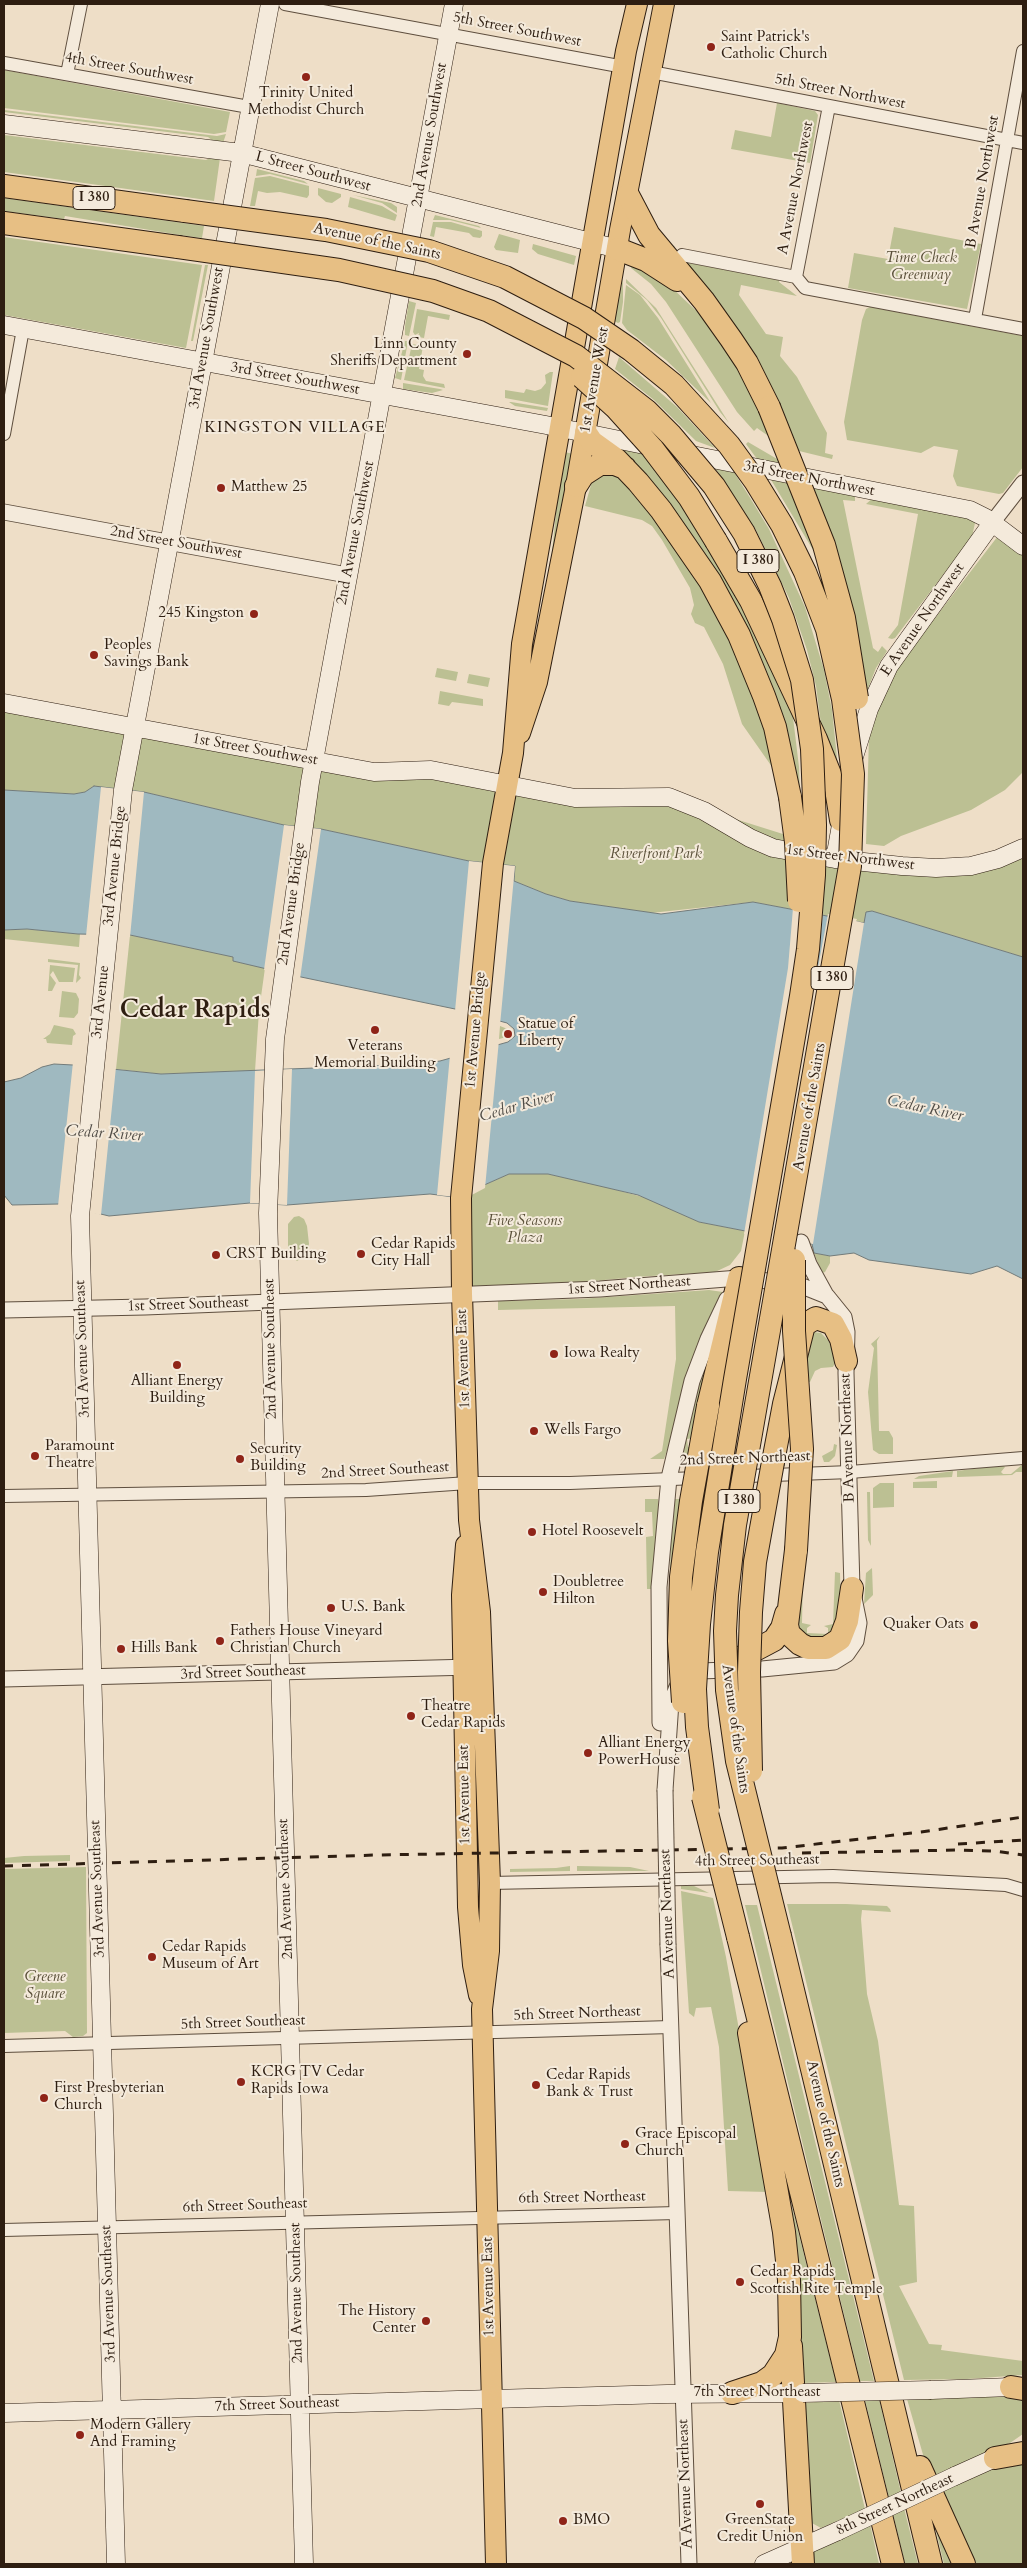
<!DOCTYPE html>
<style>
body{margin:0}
#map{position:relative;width:1027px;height:2568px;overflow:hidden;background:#eedec7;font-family:Cardo,serif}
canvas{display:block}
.frame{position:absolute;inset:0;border:5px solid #2e1e11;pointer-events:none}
</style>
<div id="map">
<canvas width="1027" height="2568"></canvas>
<div class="frame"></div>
</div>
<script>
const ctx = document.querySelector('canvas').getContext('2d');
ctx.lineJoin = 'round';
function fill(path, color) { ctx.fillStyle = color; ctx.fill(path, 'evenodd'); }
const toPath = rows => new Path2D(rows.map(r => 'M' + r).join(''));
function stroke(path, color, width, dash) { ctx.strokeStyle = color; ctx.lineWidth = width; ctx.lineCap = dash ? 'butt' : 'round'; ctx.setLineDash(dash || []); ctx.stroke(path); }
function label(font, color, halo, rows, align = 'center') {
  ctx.font = font + ' Cardo,serif'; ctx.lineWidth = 4; ctx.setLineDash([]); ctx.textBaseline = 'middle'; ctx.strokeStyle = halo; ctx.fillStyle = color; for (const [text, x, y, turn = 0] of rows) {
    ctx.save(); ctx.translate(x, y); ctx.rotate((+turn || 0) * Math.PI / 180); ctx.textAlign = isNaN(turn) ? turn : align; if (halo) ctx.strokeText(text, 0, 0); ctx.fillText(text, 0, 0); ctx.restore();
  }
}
fill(toPath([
 [4,70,230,112,226,132,214,134,4,108],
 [777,103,815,111,818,115,810,163,731,149,735,130,771,137],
 [4,110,217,136,226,134,223,143,213,141,208,137,4,112],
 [4,135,206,160,212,157,220,158,214,201,4,172],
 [257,169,304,181,308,184,270,174,256,176],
 [270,176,309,186,309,195,307,198,280,192,267,193,258,191,255,206,250,206,255,178],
 [318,188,341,194,341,197,332,203,326,202,318,195],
 [353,195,391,203,397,207,397,213,382,203],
 [350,197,382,206,397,215,395,221,348,207],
 [4,198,204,226,202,238,180,235,65,216,64,219,4,211],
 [435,215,479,226,481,228,450,220,433,220],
 [647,215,659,234,675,247,673,252,684,262,779,279,779,282,797,296,741,285,739,295,766,334,783,337,780,356,797,377,827,433,825,453,833,455,832,459,795,450,774,400,724,313,697,280,653,234,644,216],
 [433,222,451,222,482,231,482,236,480,238,473,237,469,233,436,227,434,237,430,236],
 [894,227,981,244,967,309,848,288,854,253,888,259],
 [499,234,520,240,518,253,496,250,494,247],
 [4,237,202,265,186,348,4,315],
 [533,244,576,256,574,265,538,254,532,249],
 [633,264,670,286,706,320,729,350,774,440,757,428,754,431,737,412,666,302,651,284,631,268],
 [205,265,208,265,193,341,191,341],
 [623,279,623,302,620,322,618,323,614,321],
 [626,279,656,308,729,423,720,412,661,318,647,300,626,283],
 [626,285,640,295,658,318,711,403,666,360,627,330,622,323],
 [409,301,416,303,409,336,405,335,405,326],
 [870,307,1023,336,1023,467,1003,493,999,494,957,486,953,476,958,450,934,446,921,453,847,440,844,422,862,320,866,309],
 [417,309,450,315,449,320,428,316,424,338,418,337,419,333,415,335,413,332],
 [405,341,408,341,401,380,395,378],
 [412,344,423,346,419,369,424,370,423,376,426,381,444,384,445,388,404,380],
 [619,357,677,407,715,448,696,441,654,400,615,369],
 [550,372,553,372,548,406,505,398,505,390,524,393,526,389,535,391,541,389,546,383,545,375],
 [403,383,440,389,443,390,432,393,403,389],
 [509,402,511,402,548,408,547,411,515,406],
 [748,442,784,463,786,469,760,463,746,444],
 [616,448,649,454,704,532,792,709,799,767,801,822,768,689],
 [565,452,577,455,555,554,552,553,560,471],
 [714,466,732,469,749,496,769,529,805,607,824,670,832,710,839,777,825,755,816,686,807,650,789,598,756,530],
 [595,471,618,471,678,543,749,671,784,784,742,724,723,664,704,627,695,623,691,614,694,605,690,588,662,540,652,526,642,520,585,506],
 [770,478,791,482,815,550,813,550],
 [810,486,853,494,855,497,855,501,843,500,873,648,878,652,882,646,887,651,876,668,865,696],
 [874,497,972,519,975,523,972,537,895,638,892,639,888,638,898,625,918,514,866,504],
 [1001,532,1023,538,1023,772,1005,790,971,810,901,836,884,846,866,844,869,735,883,690,905,657],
 [437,668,458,672,456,681,435,677],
 [469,674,490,678,488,687,467,683],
 [440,691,483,699,483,706,452,702,449,706,438,704],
 [4,703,239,748,694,806,875,863,936,868,1023,848,1023,957,872,911,864,923,753,902,651,913,570,901,546,894,514,881,515,866,469,861,321,829,284,825,144,792,94,786,85,792,74,794,4,790],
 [27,929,80,934,79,947,4,939,4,930],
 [130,935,234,957,233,961,265,968,259,1011,255,1071,161,1074,116,1069],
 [48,959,80,963,79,975,81,978,76,983,78,965,48,962],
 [50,965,75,968,73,982,59,982,53,971,50,975,56,983,52,991,48,991],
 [62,991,76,993,79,999,78,1013,74,1018,59,1017],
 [54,1025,73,1029,76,1034,73,1036,72,1045,47,1043,46,1039,43,1039,50,1034],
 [500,1026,510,1030,510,1036,499,1039],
 [519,1173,548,1174,606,1187,646,1198,699,1222,745,1231,741,1251,730,1265,715,1272,635,1277,462,1294,462,1198,473,1190,509,1174],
 [299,1216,304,1219,307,1226,309,1244,305,1256,297,1261,288,1253,288,1224,294,1217],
 [814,1253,830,1256,830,1263,825,1272,822,1273],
 [709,1290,723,1292,664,1459,650,1459,662,1451,676,1359,675,1306,498,1310,498,1301,579,1299],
 [813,1332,821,1333,828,1340,834,1352,835,1363,833,1367,821,1368,815,1371,810,1382,807,1382,802,1358],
 [880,1336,877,1341,879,1431,889,1431,893,1438,893,1454,879,1454,873,1450,868,1392,874,1348,871,1344],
 [714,1341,695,1438,687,1439,688,1447,695,1447,692,1462,682,1461,679,1460,700,1378],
 [834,1444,837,1445,835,1456,829,1462,824,1462,822,1456,833,1450],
 [1003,1465,1005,1467,1001,1472,1003,1474,1011,1474,1023,1464,1023,1472,1016,1472,1012,1475,957,1477,957,1471],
 [953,1471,952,1477,914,1479,919,1476],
 [937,1481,937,1488,913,1488,913,1482],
 [880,1483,894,1483,894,1507,873,1508,873,1488],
 [867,1492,870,1492,871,1546,868,1540],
 [645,1499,658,1499,659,1507,652,1589,647,1589,646,1537,653,1536,652,1512,645,1512],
 [672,1499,685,1499,669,1613],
 [872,1568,873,1595,864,1604,866,1573],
 [835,1572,840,1573,841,1617,838,1629,817,1642,796,1630,803,1575,802,1623,811,1625,807,1628,807,1633,828,1634,828,1628,824,1626,833,1624],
 [70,1855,70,1861,4,1863,4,1858,24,1856],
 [570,1866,570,1871,510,1872,510,1869,556,1868],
 [577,1866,630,1867,649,1871,577,1871],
 [86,1867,87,2033,83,2036,73,2037,65,2031,4,2033,4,1869],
 [681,1886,694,1886,709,1893,681,1889],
 [681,1891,713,1898,726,1957,768,2192,728,2191,719,2047,711,2007,696,2008,694,2017,689,2013],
 [787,1904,846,1904,887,1906,890,1909,891,1912,862,1910,861,1919,867,1994,878,2041,899,2205,914,2206,917,2282,899,2286,929,2344,942,2345,941,2350,1023,2361,1023,2375,967,2379,904,2380],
 [745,1905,757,1905,874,2381,860,2381],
 [782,2168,791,2203,836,2382,801,2383],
 [999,2395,1023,2397,1023,2434,1010,2443,930,2479,907,2399],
 [879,2399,901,2493,889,2498,865,2400],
 [839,2400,865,2509,821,2528,810,2522,805,2403],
 [1023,2459,1023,2564,969,2564,936,2493,987,2469],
 [929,2502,960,2564,944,2564],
 [904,2508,918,2564,905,2564,893,2514],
 [870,2524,879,2564,808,2564,810,2553]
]), '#bcc093');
const water = toPath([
 [94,786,144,792,284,825,321,829,469,861,515,866,514,881,546,894,570,901,661,914,753,902,864,923,866,912,872,911,1023,957,1023,1279,997,1266,971,1274,869,1260,854,1253,830,1256,814,1253,812,1244,699,1222,638,1195,548,1174,509,1174,473,1190,462,1198,430,1194,287,1205,250,1203,109,1216,59,1204,12,1205,4,1195,4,1082,21,1078,42,1067,54,1064,73,1065,161,1074,417,1064,440,1061,508,1042,515,1036,514,1029,507,1023,455,1009,301,977,233,961,233,957,130,935,78,934,27,929,4,930,4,790,74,794,85,792,94,786]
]);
fill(water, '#9fb9c0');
stroke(water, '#727b7a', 1);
fill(toPath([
 [101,787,144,792,130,937,86,936],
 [284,825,321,829,300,979,264,970],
 [469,861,515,866,500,1025,455,1011],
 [793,908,823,913,817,973,828,914,857,919,856,921,864,923,813,1244,803,1242,802,1245,744,1234,788,968],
 [499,1040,485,1188,466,1198,437,1195,450,1055],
 [73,1062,116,1067,101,1215,58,1206],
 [292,1069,287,1205,250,1203,255,1071]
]), '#eedec7');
const minor = toPath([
 [285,4,624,67],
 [4,63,249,107],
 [651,72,1023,143],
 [67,74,81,4],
 [682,255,796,277,805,288,1023,329],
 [796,277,829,106],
 [975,319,1023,51],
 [4,434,23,329],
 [4,1496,366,1490,468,1483,570,1483,850,1472,1023,1458],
 [490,1883,833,1876,1006,1885,1023,1890],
 [4,2046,671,2027],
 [4,2230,677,2213]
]);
const tertiary = toPath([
 [4,512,347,575],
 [992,523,1023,483],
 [801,1242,809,1264,826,1295],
 [4,1310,145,1307,600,1289,739,1278,797,1284,827,1296,844,1317,847,1332,846,1373,852,1588,859,1623,856,1641,847,1654,834,1662,762,1669,698,1671,686,1677,677,1687,671,1702,665,1790],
 [4,1679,472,1667],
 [660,1723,659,1587,669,1478,692,1381,708,1339,727,1299],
 [668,1945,689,2564]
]);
const secondary = toPath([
 [4,124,241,153,618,249],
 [4,325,546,425,654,447],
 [682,453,970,510,986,518,1023,546],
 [4,703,374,772,431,770,575,798,669,797,704,811,750,838,773,848,835,859,902,866,936,868,971,866,998,859,1023,848],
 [853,760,869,709,889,666,992,523],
 [835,859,844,808],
 [931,2390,1011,2387],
 [4,2413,667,2394,803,2393],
 [955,2476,995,2458],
 [116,2564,80,1216,123,790,270,4],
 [304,2564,268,1213,275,1039,310,782,454,4],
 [764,2564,838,2531]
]);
const primary = toPath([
 [520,733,537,682,576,486,620,230,664,4],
 [466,1545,462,1595,468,1907,473,1965,479,1995],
 [496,2564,482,2009,489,1951,490,1883,480,1612,469,1520,462,1294,461,1198,493,863,513,753,522,644,626,51,637,4]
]);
const motorway = toPath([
 [4,186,185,211],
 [628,195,649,235,704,301,731,339,747,363,769,407],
 [4,223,178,247],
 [618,249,646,260,677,280],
 [586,433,592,442,617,460,638,482,661,510,710,581,739,635,764,696,775,727,790,797],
 [576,486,583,475,600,464,615,464,625,468],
 [716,541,751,601,816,739,836,789,841,820],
 [708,1406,739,1278],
 [773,1462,784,1404,804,1325,816,1318,833,1324,841,1339,846,1361],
 [796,1550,787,1625,789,1634,800,1644,808,1648,826,1648,840,1639,847,1621,852,1588],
 [740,1658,774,1640,782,1628,786,1614],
 [780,1936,931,2564],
 [738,1937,893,2564],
 [791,2346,803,2564],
 [1011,2387,1023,2389],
 [732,2393,762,2383,773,2375,786,2355,790,2337,789,2280,784,2232,749,2033],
 [995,2458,1023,2453],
 [920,2467,964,2564]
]);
stroke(minor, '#5e4e3e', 14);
stroke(tertiary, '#5e4e3e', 17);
stroke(secondary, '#2e1e11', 19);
stroke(primary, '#2e1e11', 22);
stroke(motorway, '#2e1e11', 24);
stroke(minor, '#f4eadb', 12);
stroke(tertiary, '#f4eadb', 15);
stroke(secondary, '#f4eadb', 18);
stroke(primary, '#e7bf84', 20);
stroke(motorway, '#e7bf84', 22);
stroke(toPath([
 [958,1844,1023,1840],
 [802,1853,959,1850,994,1851,1023,1855],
 [4,1866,377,1855,782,1848,921,1832,1023,1817]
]), '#2e1e11', 3, [9, 9]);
const tertiaryBridge = toPath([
 [665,1790,668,1945]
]);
const secondaryBridge = toPath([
 [803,2393,931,2390],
 [838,2531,955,2476]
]);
const motorwayBridge = toPath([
 [185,211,326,230,429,251,505,277,584,318,631,350,674,385,729,445,755,481,782,525,805,572,827,629,843,699,853,774,850,866,735,1525,727,1595,725,1631,727,1690,737,1761,780,1936],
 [178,247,339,270,433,291,489,311,576,356,647,411,671,435,714,486,744,533,770,586,783,619,802,680,812,749,815,825,814,875,808,949,801,996,735,1379,707,1552,699,1624,695,1689,697,1727,708,1810],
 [582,377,615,407,652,448,689,497,716,541],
 [769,407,824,545,844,618,857,698],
 [790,797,796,842,799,901],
 [794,1260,794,1331,802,1449,796,1550],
 [683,1702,679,1641,681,1577,691,1501,708,1406],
 [751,1771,749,1672,751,1612,755,1562,773,1462],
 [703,1797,738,1937]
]);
stroke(tertiaryBridge, '#5e4e3e', 17, []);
stroke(secondaryBridge, '#2e1e11', 19, []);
stroke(motorwayBridge, '#2e1e11', 24, []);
stroke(tertiaryBridge, '#f4eadb', 15);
stroke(secondaryBridge, '#f4eadb', 18);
stroke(motorwayBridge, '#e7bf84', 22);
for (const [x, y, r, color] of [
 [711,47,5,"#8f2418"],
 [306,77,5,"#8f2418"],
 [467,354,5,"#8f2418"],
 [221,488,5,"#8f2418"],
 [254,614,5,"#8f2418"],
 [94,655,5,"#8f2418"],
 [375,1030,5,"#8f2418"],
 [508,1034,5,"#8f2418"],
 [361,1254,5,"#8f2418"],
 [216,1255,5,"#8f2418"],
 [554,1354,5,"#8f2418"],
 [177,1365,5,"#8f2418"],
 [534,1431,5,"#8f2418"],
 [35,1456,5,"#8f2418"],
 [240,1459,5,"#8f2418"],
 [532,1532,5,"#8f2418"],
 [543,1592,5,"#8f2418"],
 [331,1608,5,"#8f2418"],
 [974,1625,5,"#8f2418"],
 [220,1641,5,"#8f2418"],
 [121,1649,5,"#8f2418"],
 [411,1716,5,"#8f2418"],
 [588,1753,5,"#8f2418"],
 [152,1957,5,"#8f2418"],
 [241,2082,5,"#8f2418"],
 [536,2085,5,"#8f2418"],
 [44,2098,5,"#8f2418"],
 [625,2144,5,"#8f2418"],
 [740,2282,5,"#8f2418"],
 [426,2321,5,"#8f2418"],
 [80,2435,5,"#8f2418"],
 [760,2504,5,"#8f2418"],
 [563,2521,5,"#8f2418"]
]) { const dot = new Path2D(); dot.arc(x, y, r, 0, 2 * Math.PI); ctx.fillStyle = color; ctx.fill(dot); stroke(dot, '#f4eadb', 2); }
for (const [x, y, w] of [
 [94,198,42],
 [758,561,42],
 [832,978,42],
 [739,1501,42]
]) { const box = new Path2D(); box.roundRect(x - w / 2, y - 11.5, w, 23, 4); ctx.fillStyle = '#f4eadb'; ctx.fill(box); stroke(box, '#2e1e11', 1); }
label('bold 14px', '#2e1e11', null, [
 ["I 380",94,198],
 ["I 380",758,561],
 ["I 380",832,978],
 ["I 380",739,1501]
]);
label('15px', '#2e1e11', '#f4eadb', [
 ["5th Street Southwest",517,30,11],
 ["4th Street Southwest",129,69,10],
 ["5th Street Northwest",840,92,11],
 ["2nd Avenue Southwest",430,135,-80],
 ["L Street Southwest",313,172,15],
 ["B Avenue Northwest",983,182,-80],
 ["A Avenue Northwest",796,188,-79],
 ["Avenue of the Saints",377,242,12],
 ["3rd Avenue Southwest",207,338,-80],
 ["3rd Street Southwest",295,379,10],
 ["1st Avenue West",595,380,-80],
 ["3rd Street Northwest",809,479,11],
 ["2nd Avenue Southwest",356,533,-79],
 ["2nd Street Southwest",176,543,10],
 ["E Avenue Northwest",923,620,-55],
 ["1st Street Southwest",255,750,10],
 ["1st Street Northwest",850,858,7],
 ["3rd Avenue Bridge",115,866,-84],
 ["2nd Avenue Bridge",292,904,-82],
 ["3rd Avenue",101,1002,-84],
 ["1st Avenue Bridge",476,1030,-85],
 ["Avenue of the Saints",810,1107,-80],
 ["1st Street Northeast",629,1286,-4],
 ["1st Street Southeast",188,1305,-2],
 ["3rd Avenue Southeast",83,1349,-92],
 ["2nd Avenue Southeast",271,1349,-91],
 ["1st Avenue East",464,1359,-92],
 ["B Avenue Northeast",848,1438,-92],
 ["2nd Street Northeast",745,1459,-2],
 ["2nd Street Southeast",385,1471,-3],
 ["3rd Street Southeast",243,1673,-2],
 ["Avenue of the Saints",735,1729,82],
 ["1st Avenue East",465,1795,-91],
 ["4th Street Southeast",757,1861,-1],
 ["3rd Avenue Southeast",98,1889,-92],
 ["2nd Avenue Southeast",286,1889,-92],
 ["A Avenue Northeast",668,1914,-92],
 ["5th Street Northeast",577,2014,-2],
 ["5th Street Southeast",243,2023,-2],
 ["Avenue of the Saints",825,2124,77],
 ["6th Street Northeast",582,2198,-1],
 ["6th Street Southeast",245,2206,-2],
 ["1st Avenue East",489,2287,-91],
 ["2nd Avenue Southeast",297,2293,-91],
 ["3rd Avenue Southeast",109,2294,-92],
 ["7th Street Northeast",757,2393],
 ["7th Street Southeast",277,2405,-2],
 ["A Avenue Northeast",686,2484,-92],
 ["8th Street Northeast",895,2505,-25]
]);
label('15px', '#2e1e11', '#f4eadb', [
 ["Saint Patrick's",721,38],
 ["Catholic Church",721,55],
 ["Trinity United",306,94,"center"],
 ["Methodist Church",306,111,"center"],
 ["Linn County",457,345,"right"],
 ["Sheriffs Department",457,362,"right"],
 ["Matthew 25",231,488],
 ["245 Kingston",244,614,"right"],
 ["Peoples",104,646],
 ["Savings Bank",104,663],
 ["Statue of",518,1025],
 ["Liberty",518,1042],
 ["Veterans",375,1047,"center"],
 ["Memorial Building",375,1064,"center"],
 ["Cedar Rapids",371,1245],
 ["City Hall",371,1262],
 ["CRST Building",226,1255],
 ["Iowa Realty",564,1354],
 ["Alliant Energy",177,1382,"center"],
 ["Building",177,1399,"center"],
 ["Wells Fargo",544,1431],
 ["Paramount",45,1447],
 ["Theatre",45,1464],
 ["Security",250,1450],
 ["Building",250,1467],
 ["Hotel Roosevelt",542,1532],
 ["Doubletree",553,1583],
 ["Hilton",553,1600],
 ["U.S. Bank",341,1608],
 ["Quaker Oats",964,1625,"right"],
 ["Fathers House Vineyard",230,1632],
 ["Christian Church",230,1649],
 ["Hills Bank",131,1649],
 ["Theatre",421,1707],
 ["Cedar Rapids",421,1724],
 ["Alliant Energy",598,1744],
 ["PowerHouse",598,1761],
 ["Cedar Rapids",162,1948],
 ["Museum of Art",162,1965],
 ["KCRG TV Cedar",251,2073],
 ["Rapids Iowa",251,2090],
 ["Cedar Rapids",546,2076],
 ["Bank & Trust",546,2093],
 ["First Presbyterian",54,2089],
 ["Church",54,2106],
 ["Grace Episcopal",635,2135],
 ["Church",635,2152],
 ["Cedar Rapids",750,2273],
 ["Scottish Rite Temple",750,2290],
 ["The History",416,2312,"right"],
 ["Center",416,2329,"right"],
 ["Modern Gallery",90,2426],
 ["And Framing",90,2443],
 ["BMO",573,2521],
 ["GreenState",760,2521,"center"],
 ["Credit Union",760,2538,"center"]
], 'left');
label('italic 15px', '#594f38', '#f4eadb', [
 ["Time Check",921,259],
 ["Greenway",921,276],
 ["Riverfront Park",656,855],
 ["Five Seasons",525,1222],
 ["Plaza",525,1239],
 ["Greene",45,1978],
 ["Square",45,1995]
]);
ctx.letterSpacing = '1px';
label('16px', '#2e1e11', '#f4eadb', [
 ["KINGSTON VILLAGE",295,428]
]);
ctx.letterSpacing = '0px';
label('italic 16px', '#504c46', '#f4eadb', [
 ["Cedar River",517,1107,-16],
 ["Cedar River",925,1109,12],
 ["Cedar River",104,1134,4]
]);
label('bold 25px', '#2e1e11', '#f4eadb', [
 ["Cedar Rapids",195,1011]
]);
</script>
